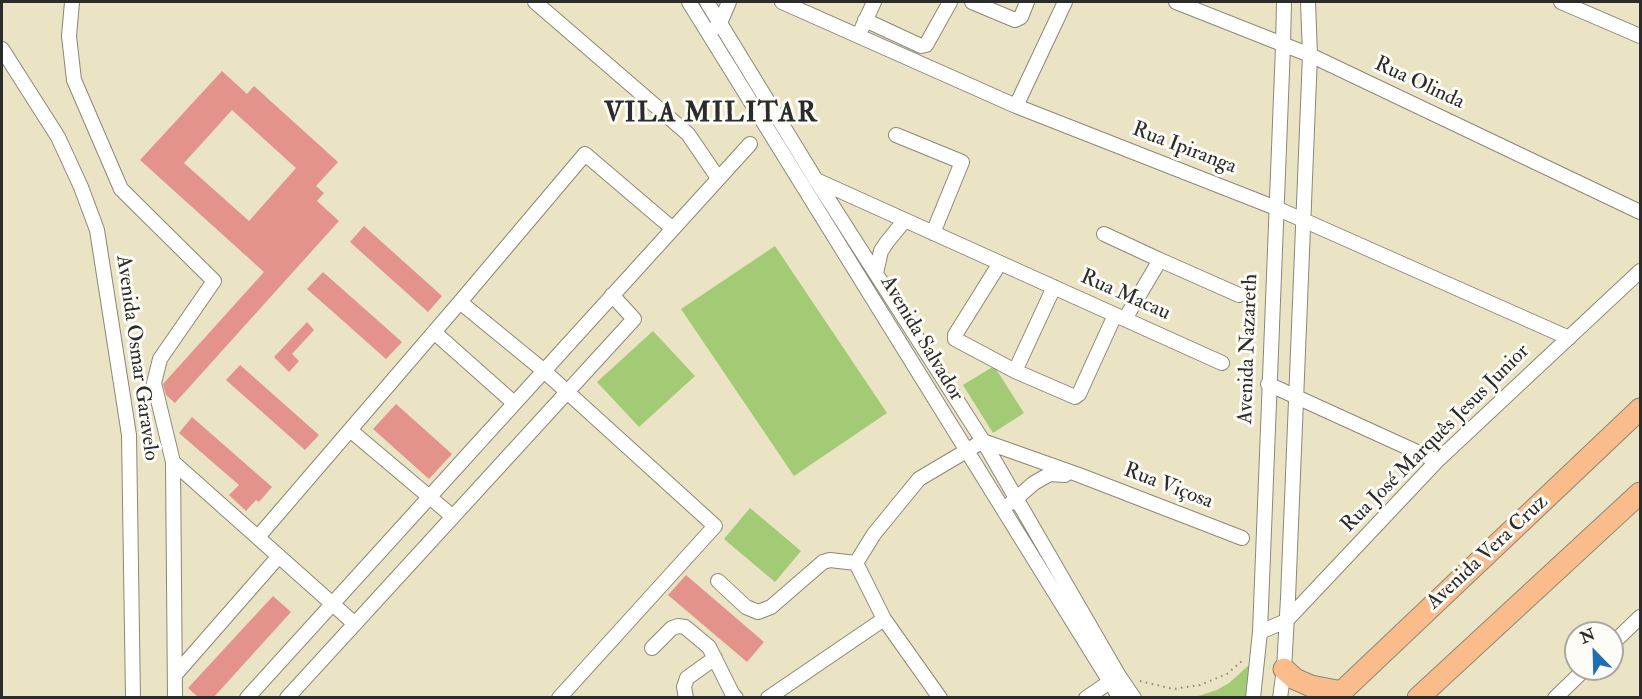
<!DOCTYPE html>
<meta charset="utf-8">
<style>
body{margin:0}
#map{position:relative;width:1642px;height:699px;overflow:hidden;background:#ebe4c4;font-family:"IM FELL Double Pica",serif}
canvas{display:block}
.frame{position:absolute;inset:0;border:3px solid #2b2b2b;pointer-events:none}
.north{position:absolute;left:1564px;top:621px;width:60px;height:60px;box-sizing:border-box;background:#fdfcf7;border:2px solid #a9a8a5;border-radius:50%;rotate:337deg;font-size:16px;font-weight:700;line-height:24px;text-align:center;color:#2b2b2b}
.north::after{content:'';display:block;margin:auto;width:21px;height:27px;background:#1f6fb2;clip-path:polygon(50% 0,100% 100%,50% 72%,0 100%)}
</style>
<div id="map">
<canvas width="1642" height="699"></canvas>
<div class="frame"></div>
<div class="north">N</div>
</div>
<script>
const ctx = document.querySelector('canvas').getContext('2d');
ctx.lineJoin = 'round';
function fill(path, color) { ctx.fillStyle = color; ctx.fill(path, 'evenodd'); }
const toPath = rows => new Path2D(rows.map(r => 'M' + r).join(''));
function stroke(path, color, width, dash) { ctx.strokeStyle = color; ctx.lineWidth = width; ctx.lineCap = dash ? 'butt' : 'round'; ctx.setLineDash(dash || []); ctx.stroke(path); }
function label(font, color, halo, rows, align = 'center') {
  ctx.font = font + ' "IM FELL Double Pica",serif'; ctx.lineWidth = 6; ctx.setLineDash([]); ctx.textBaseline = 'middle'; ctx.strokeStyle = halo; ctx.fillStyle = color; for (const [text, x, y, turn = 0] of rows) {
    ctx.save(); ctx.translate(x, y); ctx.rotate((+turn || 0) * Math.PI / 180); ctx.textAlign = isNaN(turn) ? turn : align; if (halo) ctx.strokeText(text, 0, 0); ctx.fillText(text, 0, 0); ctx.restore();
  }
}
fill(toPath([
 [775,246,887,413,794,476,681,309],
 [653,331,695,376,639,427,597,382],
 [994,366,1024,413,993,433,963,385],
 [750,508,801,551,775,582,724,539],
 [1249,665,1247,697,1192,698,1217,690,1229,683]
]), '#a3ca75');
fill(toPath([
 [222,71,247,94,254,86,338,162,316,186,324,193,317,201,339,221,175,403,166,395,163,384,264,272,140,160],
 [232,110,296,168,249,221,184,163],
 [364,226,442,296,428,312,350,242],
 [323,272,402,342,386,359,307,289],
 [307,322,314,330,292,354,299,361,289,372,274,357],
 [240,365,319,435,305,450,226,380],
 [396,404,452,454,429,479,373,429],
 [192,417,272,487,259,502,256,500,246,511,229,495,239,485,179,433],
 [686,575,764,642,747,662,668,595],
 [273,596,291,612,213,698,199,698,188,688]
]), '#e39389');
const minor = toPath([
 [72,2,69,36,74,80,121,189,214,281,160,359,154,383,173,462,175,698],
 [535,2,688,134,718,178],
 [689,2,1120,698],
 [707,2,816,180,983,441,1119,676,1134,698],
 [782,2,1016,106,1276,208,1569,338],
 [972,2,1015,20,1021,17,1027,2],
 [1176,2,1310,55,1640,212],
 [1561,2,1640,36],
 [865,20,921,46,926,45,950,2],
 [715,28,720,23,729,2],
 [862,28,874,2],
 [2,49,58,137,81,187,97,230,129,435,133,698],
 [1016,106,1065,2],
 [896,135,962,162,933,233],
 [816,180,1222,363],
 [1104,234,1160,260,1125,319],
 [1160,260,1239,295],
 [1000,263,955,335,955,339,1015,371],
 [876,273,881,251,887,242,905,220],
 [1054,287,1015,371,1075,397,1079,394,1115,315],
 [460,302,543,370,715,526,559,698],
 [434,332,514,403],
 [1268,384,1437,461],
 [350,430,452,516],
 [173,462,355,624],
 [1011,503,1034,483,1050,474,1065,475],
 [258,537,460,302,585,154,673,229],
 [718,581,746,607,758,612,771,607,823,562,830,560,856,563],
 [884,619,856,563,874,534,919,479,983,441,1079,475,1242,538],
 [1260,632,1286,621,1437,461,1640,271],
 [1612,644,1640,617],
 [652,648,672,628,678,626,685,627,709,647,732,693,736,698],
 [175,675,279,556],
 [247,698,750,144],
 [287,698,634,319,612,295],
 [686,698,684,687,687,678,715,658],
 [768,698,884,619,940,698],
 [1086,698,1117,677],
 [1253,698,1260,632,1283,46,1284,2],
 [1280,698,1284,669,1288,598,1310,55,1308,2],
 [1555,698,1585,669]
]);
const highway = toPath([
 [1284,669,1295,679,1311,686,1342,692],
 [1335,698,1640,409],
 [1418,698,1640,493]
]);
stroke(minor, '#8b8878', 16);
stroke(highway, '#8b8878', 23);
stroke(toPath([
 [1235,369,1255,378],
 [1140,681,1173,689,1200,685,1227,674,1243,660]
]), '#8b8878', 2, [1.5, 4.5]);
stroke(minor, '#fff', 14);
stroke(highway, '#f9bc8a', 21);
label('21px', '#2b2b2b', '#fdfcf7', [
 ["Rua Olinda",1419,84,25],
 ["Rua Ipiranga",1184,149,21],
 ["Rua Macau",1125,296,24],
 ["Avenida Salvador",921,339,59],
 ["Avenida Nazareth",1249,349,-88],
 ["Avenida Osmar Garavelo",136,358,82],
 ["Rua José Marquês Jesus Junior",1436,439,-45],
 ["Rua Viçosa",1168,487,21],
 ["Avenida Vera Cruz",1488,553,-43]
]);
ctx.letterSpacing = '1.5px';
label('bold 27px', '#2b2b2b', '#fdfcf7', [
 ["VILA MILITAR",711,115]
]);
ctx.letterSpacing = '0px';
</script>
